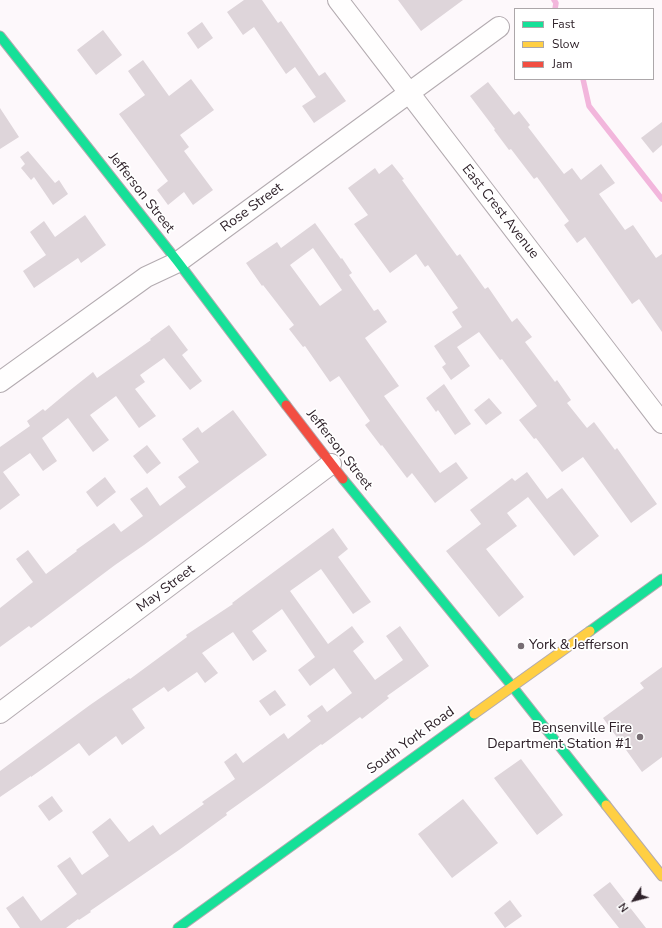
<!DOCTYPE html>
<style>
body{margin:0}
#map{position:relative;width:662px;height:928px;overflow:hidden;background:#fdf8fb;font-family:"Nunito Sans",sans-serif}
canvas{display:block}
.legend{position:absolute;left:514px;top:8px;width:140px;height:72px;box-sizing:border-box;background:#fff;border:1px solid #aca7aa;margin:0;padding:5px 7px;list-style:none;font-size:12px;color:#2f222a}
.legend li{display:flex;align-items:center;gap:8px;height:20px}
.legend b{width:20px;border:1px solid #aca7aa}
.north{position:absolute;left:614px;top:880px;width:40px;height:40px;-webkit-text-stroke:3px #fff;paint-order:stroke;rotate:234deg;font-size:11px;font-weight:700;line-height:16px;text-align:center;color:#2f222a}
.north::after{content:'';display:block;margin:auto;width:14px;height:18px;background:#2f222a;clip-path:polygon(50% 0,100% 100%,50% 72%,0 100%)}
</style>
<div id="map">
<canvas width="662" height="928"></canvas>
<ul class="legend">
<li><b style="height:5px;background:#16e098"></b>Fast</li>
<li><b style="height:5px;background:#ffcf43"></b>Slow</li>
<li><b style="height:5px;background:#f24e42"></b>Jam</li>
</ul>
<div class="north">N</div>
</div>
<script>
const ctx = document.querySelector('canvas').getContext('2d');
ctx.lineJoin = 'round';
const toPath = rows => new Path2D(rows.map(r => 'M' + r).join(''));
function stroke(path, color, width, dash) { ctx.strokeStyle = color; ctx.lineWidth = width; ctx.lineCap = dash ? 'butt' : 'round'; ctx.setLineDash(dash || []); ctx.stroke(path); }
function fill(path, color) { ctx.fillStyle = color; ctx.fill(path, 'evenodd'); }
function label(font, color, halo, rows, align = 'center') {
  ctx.font = font + ' "Nunito Sans",sans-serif'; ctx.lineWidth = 3.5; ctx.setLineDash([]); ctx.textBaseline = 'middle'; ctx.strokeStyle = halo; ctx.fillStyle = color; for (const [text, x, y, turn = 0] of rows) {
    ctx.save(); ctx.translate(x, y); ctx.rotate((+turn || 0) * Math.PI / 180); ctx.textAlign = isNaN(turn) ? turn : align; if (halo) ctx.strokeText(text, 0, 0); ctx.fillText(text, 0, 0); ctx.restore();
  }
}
stroke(toPath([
 [554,0,556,3,555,9],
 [583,79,589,106,662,199]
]), '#f2b6dc', 5.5);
fill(toPath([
 [244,0,262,0,278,23,281,21,319,76,325,72,346,101,314,123,302,106,316,97,295,67,286,74,254,27,243,35,227,12],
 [398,0,463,0,421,31],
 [202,22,213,38,198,49,187,33],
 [103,30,122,55,96,75,77,50],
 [143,60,169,96,191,79,214,110,180,135,189,147,184,151,213,190,193,205,184,192,168,205,157,190,168,181,119,114,145,95,128,71],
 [488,82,514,115,519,111,530,125,528,127,564,174,572,168,581,180,601,164,615,183,599,194,625,230,633,225,656,258,662,254,662,332,639,299,632,304,585,237,577,243,564,225,569,221,537,177,534,179,511,149,509,150,494,130,495,129,470,96],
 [0,108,19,137,0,149],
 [662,122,662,145,653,153,641,138],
 [28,151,55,183,59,180,68,194,53,205,34,177,31,180,21,168,25,164,20,157],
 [392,164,404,179,402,180,457,256,460,254,485,289,488,287,512,322,517,318,532,337,525,342,555,382,557,380,571,400,567,403,587,428,594,422,615,450,617,448,657,504,631,523,583,457,562,472,536,438,534,439,519,420,537,406,502,359,500,360,479,332,457,347,470,366,451,380,442,367,446,364,434,346,462,327,452,312,458,308,428,265,425,267,416,254,390,273,354,224,368,215,348,188,375,168,379,174],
 [85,215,106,245,81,263,78,258,34,288,23,271,46,255,30,232,44,221,55,237],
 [315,223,341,259,342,258,352,273,349,275,374,311,378,309,387,322,365,338,399,386,384,396,440,473,456,462,468,478,435,503,412,473,407,478,382,445,381,446,365,425,370,421,339,376,330,382,305,346,303,347,289,329,294,325,263,285,262,286,246,263,277,242,281,248],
 [313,248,342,290,320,306,290,265],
 [169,325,188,350,182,355,202,381,190,390,164,358,140,375,145,382,135,389,156,416,139,428,116,396,90,415,109,440,93,452,68,418,42,438,57,461,43,471,30,453,3,472,20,495,0,510,0,447,30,426,27,421,43,409,45,411,69,391,93,372,97,378,151,340,150,339],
 [444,384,471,424,455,435,438,410,436,412,426,398],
 [489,398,502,413,486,425,474,410],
 [233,410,267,455,242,473,144,545,115,565,31,628,29,626,0,647,0,608,33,582,16,559,28,550,46,574,77,551,76,550,114,523,121,532,143,516,130,499,147,487,160,506,186,487,178,477,199,462,182,439,198,427,202,433],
 [147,445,161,463,147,474,133,456],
 [527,472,547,499,562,488,599,536,574,556,528,497,507,513,517,526,486,549,524,597,499,617,446,551,481,524,470,510,512,478,515,481],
 [105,477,116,492,97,507,86,492],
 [333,528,348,549,338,557,371,602,353,614,321,569,290,591,328,644,352,626,364,642,353,651,375,680,403,660,386,636,400,626,429,666,387,696,389,698,362,719,360,717,322,745,321,744,264,786,226,813,227,815,179,850,90,911,91,912,79,920,78,919,66,928,20,928,6,908,23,896,41,921,77,894,57,866,70,857,82,875,109,856,92,832,110,818,129,842,153,825,160,835,204,804,202,802,235,779,224,762,236,753,243,763,284,733,288,739,311,721,307,716,322,705,327,712,352,693,334,668,310,686,298,670,315,657,282,609,252,631,267,651,253,661,233,632,202,653,218,673,205,683,197,672,168,692,164,687,132,709,145,728,122,745,116,736,89,756,79,743,31,777,31,776,0,797,0,771,90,705,129,678,130,679,187,637,186,635,233,604,232,603],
 [662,667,662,757,642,772,603,718,644,688,640,683],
 [275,690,286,705,270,716,259,701],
 [521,759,563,815,537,835,494,778],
 [52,796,63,811,49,821,38,806],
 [463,799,498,843,452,878,418,834],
 [610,882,646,928,619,928,593,895],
 [510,900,522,916,505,928,494,913]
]), '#ded5da');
const street = toPath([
 [338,0,662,423],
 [0,382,146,277,178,262,499,27],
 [0,713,331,464]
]);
const fast = toPath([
 [0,36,178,262,286,405],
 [343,479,512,686,606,805],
 [590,631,662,579],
 [178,928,474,714]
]);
const slow = toPath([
 [474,714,590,631],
 [606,805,662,876]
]);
const jam = toPath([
 [286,405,343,479]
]);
stroke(street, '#b3abb0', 22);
stroke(fast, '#b3abb0', 11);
stroke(slow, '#b3abb0', 11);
stroke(jam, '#b3abb0', 11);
stroke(street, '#fffefe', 20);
stroke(fast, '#16e098', 9);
stroke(slow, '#ffcf43', 9);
stroke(jam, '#f24e42', 9);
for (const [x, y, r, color] of [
 [521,646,4,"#776d73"],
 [640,737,4,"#776d73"]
]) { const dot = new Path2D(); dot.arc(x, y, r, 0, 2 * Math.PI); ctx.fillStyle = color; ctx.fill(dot); stroke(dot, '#fff', 1.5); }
label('14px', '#2f222a', '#fff', [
 ["Jefferson Street",141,193,52],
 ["Rose Street",252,208,-36],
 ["East Crest Avenue",500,212,52],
 ["Jefferson Street",339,450,52],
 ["May Street",166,589,-37],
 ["South York Road",411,741,-36]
]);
label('14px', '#2f222a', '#fff', [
 ["York & Jefferson",529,646],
 ["Bensenville Fire",632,729,"right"],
 ["Department Station #1",632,745,"right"]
], 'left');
</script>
